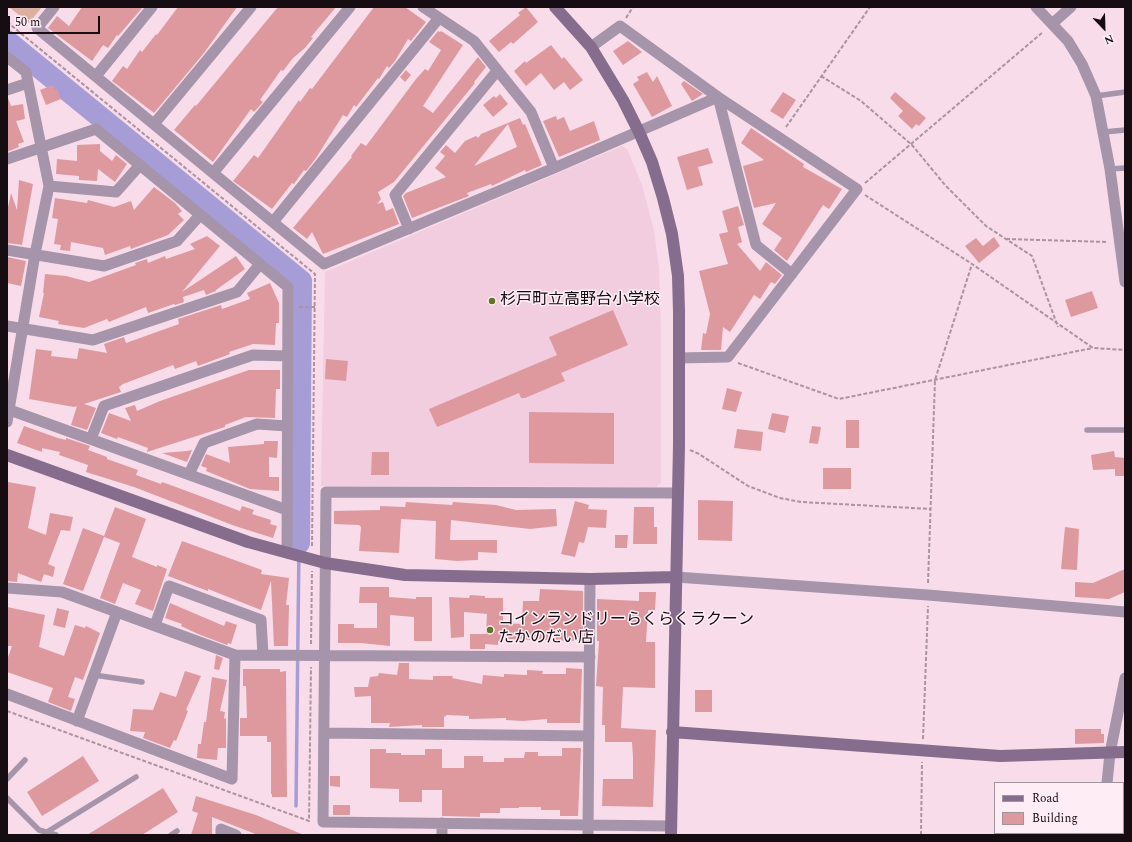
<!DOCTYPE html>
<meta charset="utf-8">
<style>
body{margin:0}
#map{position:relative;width:1132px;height:842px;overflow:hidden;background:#f8dcea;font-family:Spectral,serif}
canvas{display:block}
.frame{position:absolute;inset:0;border:8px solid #160d12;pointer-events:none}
.legend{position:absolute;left:994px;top:782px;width:130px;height:52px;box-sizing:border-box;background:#feedf5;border:1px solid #a1939a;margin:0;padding:5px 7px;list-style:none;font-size:12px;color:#160d12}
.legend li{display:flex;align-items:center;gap:8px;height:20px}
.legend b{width:20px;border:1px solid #a1939a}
.north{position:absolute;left:1084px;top:8px;width:40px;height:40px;-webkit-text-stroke:3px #feedf5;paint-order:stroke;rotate:157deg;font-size:11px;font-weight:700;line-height:16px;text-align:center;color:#160d12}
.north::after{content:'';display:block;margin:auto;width:14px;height:18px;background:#160d12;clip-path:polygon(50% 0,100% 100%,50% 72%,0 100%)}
.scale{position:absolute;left:8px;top:16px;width:92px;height:18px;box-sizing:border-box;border:2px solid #160d12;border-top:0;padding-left:5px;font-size:12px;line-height:14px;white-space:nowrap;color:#160d12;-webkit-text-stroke:3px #feedf5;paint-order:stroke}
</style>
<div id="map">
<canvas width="1132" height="842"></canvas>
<div class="frame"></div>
<ul class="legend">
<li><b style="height:5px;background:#866d8d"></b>Road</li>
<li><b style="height:11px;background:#de999f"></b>Building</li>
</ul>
<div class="north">N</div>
<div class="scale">50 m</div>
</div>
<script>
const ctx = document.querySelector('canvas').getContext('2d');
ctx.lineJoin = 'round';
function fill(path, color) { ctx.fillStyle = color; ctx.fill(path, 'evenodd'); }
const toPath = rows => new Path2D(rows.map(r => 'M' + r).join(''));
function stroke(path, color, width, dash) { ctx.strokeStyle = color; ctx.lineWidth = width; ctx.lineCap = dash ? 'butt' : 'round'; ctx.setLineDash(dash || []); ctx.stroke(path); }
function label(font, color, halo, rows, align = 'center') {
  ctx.font = font + ' Spectral,"Noto Sans JP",serif'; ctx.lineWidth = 3; ctx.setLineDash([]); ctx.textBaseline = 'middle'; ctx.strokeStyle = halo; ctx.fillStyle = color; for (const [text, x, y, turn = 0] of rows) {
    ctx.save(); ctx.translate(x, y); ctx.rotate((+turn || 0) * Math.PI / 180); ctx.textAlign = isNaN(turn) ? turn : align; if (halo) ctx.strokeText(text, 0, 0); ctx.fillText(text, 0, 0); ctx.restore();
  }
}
fill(toPath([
 [622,146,627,149,642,185,654,230,659,269,661,330,661,483,656,487,321,486,325,272]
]), '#f1cddf');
fill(toPath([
 [9,7,42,7,29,23]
]), '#ddaf9e');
stroke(toPath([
 [296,806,299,543]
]), '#a69dd7', 3.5);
stroke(toPath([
 [7,41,301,281,299,543]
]), '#a69dd7', 22);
fill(toPath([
 [82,7,143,7,118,36,117,35,108,48,103,45,92,61,48,28,57,16,69,26],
 [178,7,237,7,204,53,154,113,112,81,123,66,127,69,140,50,142,52,156,34,157,35],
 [278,7,336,7,311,37,313,38,305,48,293,58,283,71,281,70,260,100,263,102,254,112,251,109,213,162,174,130,195,105,196,106],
 [374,7,405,7,426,22,411,41,408,39,395,61,389,68,387,66,379,79,378,78,356,107,354,105,347,117,343,115,316,158,306,171,304,170,294,184,292,183,272,209,233,181,254,155,258,158,299,100,300,102,310,88,312,89],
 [526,7,538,22,513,44,511,42,499,52,489,41,520,15,518,13],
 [438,31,440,32,441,31,463,45,423,106,433,113,478,57,486,67,474,82,475,83,394,182,378,192,381,199,377,204,383,202,386,211,393,208,399,224,323,254,312,232,307,239,293,228,352,157,351,156,361,143,366,146,416,79,425,69,428,71,441,50,429,42],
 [628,41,642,52,623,65,613,51],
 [551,45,562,59,564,57,583,80,570,90,564,82,554,90,541,73,526,86,514,71,525,61,526,63],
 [406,70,411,75,405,82,400,77],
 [647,72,653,82,657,76,672,106,652,117,633,84,639,80,637,77],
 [684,81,703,94,692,101,681,84],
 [53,85,55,90,57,89,61,99,46,105,40,90],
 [783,92,796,100,783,119,770,111],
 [895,92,926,118,919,126,916,124,912,129,898,116,903,111,890,98],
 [500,94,508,104,493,117,483,105,494,96,496,98],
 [8,98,11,106,23,104,25,119,16,121,24,142,18,144,19,147,7,152],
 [556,116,557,120,564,117,570,131,594,121,600,140,559,157,543,121],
 [520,118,523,125,525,124,542,165,526,172,525,170,492,186,491,184,467,193,469,196,412,218,403,196,406,193,446,177,435,168,445,156,440,152,446,145,455,153,465,141,476,136,478,138,481,134],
 [508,124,517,147,474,166],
 [751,128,804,164,803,167,842,189,829,209,823,205,787,261,774,250,782,238,762,224,776,203,754,208,743,166,764,160,741,143],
 [100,144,100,151,112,161,116,155,127,164,115,182,98,169,97,181,79,180,79,176,56,174,57,159,77,161,77,145],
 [708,148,713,163,698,167,703,185,687,190,677,157],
 [19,180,33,184,22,245,7,243,7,212,11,193,17,210],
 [154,187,175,203,182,211,178,214,184,220,168,235,131,249,130,246,105,255,103,248,71,242,70,251,60,250,61,245,54,244,58,219,52,218,55,198,87,203,88,200,114,207,131,201,134,210],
 [738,206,744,225,738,227,742,242,737,244,760,271,766,262,782,275,775,284,771,282,760,299,754,295,730,332,723,327,721,350,701,350,703,333,706,334,710,314,699,271,728,264,719,234,728,232,722,211],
 [207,236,220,246,182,292,236,256,245,269,216,290,216,291,206,295,204,290,183,297,184,302,175,305,174,304,148,313,146,307,109,322,107,319,84,328,58,324,59,321,39,317,44,293,43,293,45,274,66,276,89,282,136,265,135,263,147,259,148,263,165,256,166,259,195,249,190,244],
 [994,237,1000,246,979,263,965,246,976,238,983,246],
 [7,257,26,261,21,286,7,283],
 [270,283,279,303,279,323,276,323,275,345,253,344,229,352,230,354,198,366,196,361,175,369,173,365,123,384,119,387,121,392,84,404,96,408,87,430,71,425,77,406,74,407,29,399,36,349,52,351,51,356,77,359,79,348,107,353,104,344,124,337,126,343,179,324,178,319,221,305,222,309,250,299,247,293],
 [1092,291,1098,308,1071,317,1065,300],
 [613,310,628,345,561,373,565,381,525,398,521,398,519,393,437,427,429,409,557,355,549,337],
 [326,359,348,361,346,381,325,379],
 [249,370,280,370,280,389,276,389,275,418,246,417,225,425,225,427,147,452,148,448,118,437,117,439,101,433,109,413,131,421,125,408,135,405,137,411,160,401],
 [727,388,742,392,736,412,722,409],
 [529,412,614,413,614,464,529,463],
 [772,413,789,416,785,433,768,429],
 [846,420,859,420,859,448,846,448],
 [24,426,58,438,66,440,66,438,90,446,88,450,107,457,107,459,138,470,136,475,161,484,162,482,176,487,240,511,242,506,254,510,252,514,271,520,270,524,277,526,273,538,235,526,134,487,86,472,88,465,59,455,60,452,42,448,42,452,17,443],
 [812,426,821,427,818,444,809,443],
 [737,429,763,432,761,451,734,448],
 [264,441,278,441,277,458,269,457,269,477,279,477,279,491,250,489,206,471,207,468,201,466,206,454,230,463,228,447,264,444],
 [192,450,187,462,162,453,187,451],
 [1114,451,1115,457,1125,458,1125,476,1115,476,1115,469,1093,470,1091,455],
 [372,452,389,452,389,475,371,475],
 [823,468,851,468,851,489,823,489],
 [8,482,36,487,28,528,46,535,50,513,73,517,70,531,61,530,48,564,55,567,53,577,44,574,41,582,18,573,17,582,7,581],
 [698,500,733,501,732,541,698,540],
 [575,501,589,505,588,509,607,510,606,528,588,527,584,543,579,542,575,557,561,554],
 [406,502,452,505,453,502,496,505,516,510,556,509,557,526,530,529,451,520,450,540,497,540,497,553,478,552,478,560,457,561,435,559,436,521,401,519,399,553,359,551,361,527,359,525,334,524,334,511,380,510,380,506,405,507],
 [115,507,146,519,132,557,157,567,157,565,167,569,153,611,135,604,141,590,123,583,115,604,100,598,120,543,104,537,83,591,63,584,83,528,104,536],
 [634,507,654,507,654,527,657,527,657,544,633,544],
 [1065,527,1079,529,1077,570,1061,569],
 [615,535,628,535,627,548,615,548],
 [182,541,262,570,261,574,289,578,286,605,289,605,288,646,274,646,271,581,261,610,208,589,208,591,168,576],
 [1125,569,1125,592,1109,599,1075,597,1075,582,1093,583],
 [360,587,389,587,389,597,416,599,416,597,432,597,432,641,414,641,414,617,390,615,390,646,361,643,338,643,338,624,354,624,354,628,377,628,377,603,359,603],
 [540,589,583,591,583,641,502,639,502,641,498,641,498,645,485,644,485,649,470,649,470,634,486,634,487,614,464,612,464,637,451,638,449,597,469,598,470,595,485,596,485,598,503,598,503,623,522,624,523,601,539,601],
 [639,592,656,592,655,610,648,610,646,642,655,642,655,688,623,687,621,728,656,730,653,807,602,806,603,779,633,779,633,757,632,742,605,742,605,725,602,725,603,687,596,686,599,641,597,641,597,599,639,601],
 [170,603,224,626,226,621,237,625,231,644,228,643,227,645,198,634,181,626,182,624,165,618],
 [7,607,45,615,39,647,64,656,75,625,85,628,86,626,100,633,83,680,75,677,68,697,75,699,71,711,48,702,53,688,7,672,7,660,12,646,7,646],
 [57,608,69,611,65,628,53,625],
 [216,655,223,658,219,670,214,669],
 [399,663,409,663,409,679,433,680,433,676,453,676,452,678,482,684,483,675,504,677,504,674,527,675,527,670,543,671,542,674,566,674,566,668,582,669,580,723,547,723,547,719,523,721,506,720,506,718,469,719,469,716,447,715,444,717,444,727,422,727,422,725,389,727,390,723,371,723,371,696,355,697,354,687,368,687,370,677,378,676,379,673,397,675],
 [243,669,280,669,280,672,286,671,287,797,272,797,272,794,271,794,271,742,267,742,267,736,240,736,240,718,247,718,246,686,243,686],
 [185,671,201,676,186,710,188,711,176,741,174,740,170,748,143,738,145,732,130,731,133,709,153,710,160,692,176,697],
 [212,677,227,680,220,711,225,712,224,719,226,718,226,748,218,748,217,760,197,758,198,744,201,744,204,722,206,722],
 [695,690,712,690,712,712,695,712],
 [1075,729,1101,729,1101,734,1104,734,1104,743,1075,744],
 [562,748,581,748,578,816,560,816,560,810,541,810,541,807,519,807,519,808,500,808,500,813,480,813,480,817,444,816,442,816,442,790,422,790,422,802,399,802,399,789,370,788,370,749,386,749,386,753,401,753,401,755,425,755,425,749,442,749,442,768,464,768,464,756,483,756,483,762,504,762,504,758,524,758,525,752,538,752,538,756,562,756],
 [83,756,99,781,42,816,27,792],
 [330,776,340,776,340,787,330,786],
 [163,788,178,812,142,835,87,835],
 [196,796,256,815,304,835,258,835,212,817,212,835,191,835,198,813,192,811],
 [333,805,350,805,350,815,333,815]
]), '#de999f');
stroke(toPath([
 [626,18,633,7],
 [7,22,315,274,312,546],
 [7,28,10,24],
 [821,76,861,101,912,145,945,185,986,226,1032,256,1058,327],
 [786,127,870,7],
 [865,183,1043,32],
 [865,195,972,264,1093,348,1125,350],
 [1006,239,1108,242],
 [299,307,315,307],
 [738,363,839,399,1093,348],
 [690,450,699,454,748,486,780,498,801,502,931,509],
 [928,583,935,380,972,264],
 [311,644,312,571],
 [7,711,309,821,311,667],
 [923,739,928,606],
 [921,835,922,762]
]), '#aa949f', 2, [4, 2]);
stroke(toPath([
 [1096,96,1125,92],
 [1104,132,1125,130],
 [1110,169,1125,168],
 [1087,430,1125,430],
 [94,675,142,682],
 [7,779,25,760],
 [7,798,39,830,56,835],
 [47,832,136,777],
 [1104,833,1113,835],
 [171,835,177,831]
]), '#a594aa', 5.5);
stroke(toPath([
 [54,7,37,28,213,173],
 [350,7,213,173,324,264,554,168],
 [423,7,474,41,531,112,554,168,718,97,857,189,728,357,679,358],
 [1036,7,1068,41,1082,64,1096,96,1110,169,1125,282],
 [1053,23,1071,7],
 [591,47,620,26,718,97,756,245,792,274],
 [7,57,26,72,49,186,35,254,7,422],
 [96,76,152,7],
 [7,90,28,83],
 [154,124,251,7],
 [7,159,96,129,288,287,287,553],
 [49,186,116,192,140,165],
 [273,222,439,18],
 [409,229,395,195,497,71],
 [7,250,104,266,177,241,200,215],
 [7,326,93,340,237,292,260,264],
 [7,409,287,510],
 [91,439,104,406,253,355,288,356],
 [189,474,204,443,257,424,287,426],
 [676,577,928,595,1125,612],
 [7,588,62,592,235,655,590,657],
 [155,625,169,586,261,620,263,655],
 [7,694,232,779,235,655],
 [77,721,117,612],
 [324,733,589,736],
 [1107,783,1110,753,1125,678],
 [671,826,323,822,326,492,677,493],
 [221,835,221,829,236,835],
 [442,835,442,823],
 [588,835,590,579],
 [1100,835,1101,833]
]), '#a594aa', 11);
stroke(toPath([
 [555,7,591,47,623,100,639,132,652,162,663,198,672,234,678,276,679,312,679,445,671,835],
 [7,455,248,542,325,563,405,575,590,579,676,577],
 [672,732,1000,756,1125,752]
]), '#866d8d', 12);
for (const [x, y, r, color] of [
 [492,301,4,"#5e7627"],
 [490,630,4,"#5e7627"]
]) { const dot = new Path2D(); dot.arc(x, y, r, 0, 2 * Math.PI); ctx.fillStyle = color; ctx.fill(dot); stroke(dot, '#feedf5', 1.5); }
label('16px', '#160d12', '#feedf5', [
 ["杉戸町立高野台小学校",500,301],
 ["コインランドリーらくらくラクーン",498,621],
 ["たかのだい店",498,639]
], 'left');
</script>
